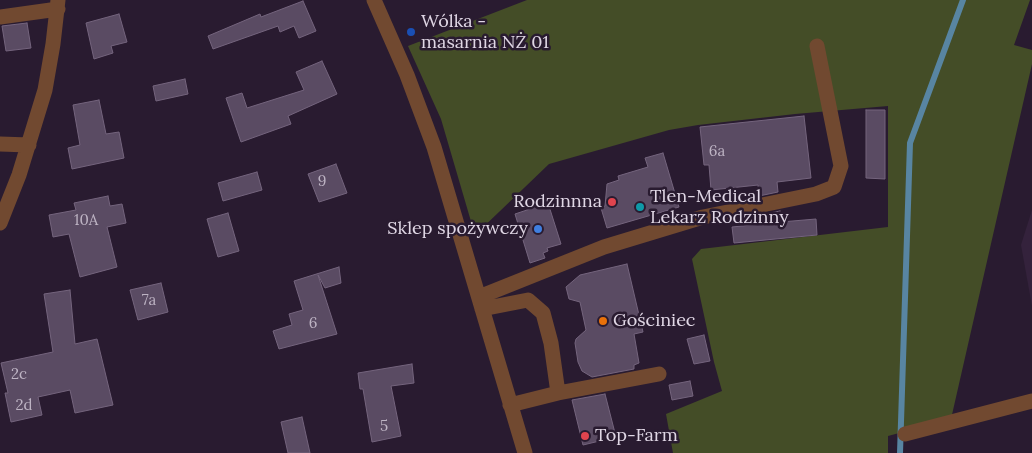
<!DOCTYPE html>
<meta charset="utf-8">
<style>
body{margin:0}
canvas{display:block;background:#291b30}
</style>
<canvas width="1032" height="453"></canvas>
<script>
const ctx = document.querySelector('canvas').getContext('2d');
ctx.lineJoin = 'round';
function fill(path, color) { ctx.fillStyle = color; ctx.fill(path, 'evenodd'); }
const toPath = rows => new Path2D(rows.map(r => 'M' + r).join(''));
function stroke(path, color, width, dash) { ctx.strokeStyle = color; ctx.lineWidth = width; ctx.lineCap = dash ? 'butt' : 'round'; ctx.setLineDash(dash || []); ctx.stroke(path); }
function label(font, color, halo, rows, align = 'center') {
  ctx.font = font + ' Lora,serif'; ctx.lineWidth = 5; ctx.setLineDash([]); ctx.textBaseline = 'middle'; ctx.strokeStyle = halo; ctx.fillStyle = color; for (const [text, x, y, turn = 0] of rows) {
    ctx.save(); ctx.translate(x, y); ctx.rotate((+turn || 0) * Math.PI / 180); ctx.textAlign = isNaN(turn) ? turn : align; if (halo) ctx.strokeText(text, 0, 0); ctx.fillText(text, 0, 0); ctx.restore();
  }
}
fill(toPath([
 [1032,210,1032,306,1021,245]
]), '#34223c');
fill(toPath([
 [527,0,1030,0,1014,45,1032,50,1032,64,951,419,888,436,888,453,673,453,666,414,722,391,714,362,692,259,701,249,888,227,888,106,795,114,698,125,669,130,549,164,475,235,441,119,408,46]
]), '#444d27');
stroke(toPath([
 [900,453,910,143,963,0]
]), '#5885a2', 6);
const building = toPath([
 [303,1,316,31,299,38,294,26,280,32,278,26,213,49,208,36,260,14,261,17,303,1],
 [119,14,127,42,111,46,113,53,94,59,86,23,119,14],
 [27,23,31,48,6,51,2,26,27,23],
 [322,61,337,94,288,116,291,124,241,142,226,98,242,93,247,108,304,90,296,72,322,61],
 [185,79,188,94,156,101,153,86,185,79],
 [99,100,106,134,119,132,124,158,72,169,68,148,80,145,73,105,99,100],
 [866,110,885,110,885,179,866,178,866,110],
 [804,116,811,178,777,182,778,192,759,196,758,185,711,190,709,165,704,165,700,127,804,116],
 [663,153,679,207,607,228,601,208,605,206,607,184,619,180,618,176,648,167,645,158,663,153],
 [336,164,347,193,319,202,308,174,336,164],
 [257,172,262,190,223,201,218,183,257,172],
 [108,196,110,206,122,204,126,223,107,227,117,267,80,277,69,234,53,237,49,215,76,210,74,203,108,196],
 [548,203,561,244,547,248,548,251,543,253,545,258,530,263,515,214,548,203],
 [780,211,781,222,816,219,817,235,734,243,732,227,762,224,761,215,780,211],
 [228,213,239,251,218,257,207,219,228,213],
 [627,264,643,332,634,334,639,363,634,365,634,369,592,377,582,371,578,362,575,343,576,339,586,330,580,302,569,299,566,287,580,275,627,264],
 [339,267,341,283,325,288,318,275,337,334,279,349,273,331,292,325,289,314,303,310,294,281,339,267],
 [161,283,168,312,138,320,130,290,161,283],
 [70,290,75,344,97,339,113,405,75,413,70,390,38,397,42,415,11,422,5,393,8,393,1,363,53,352,44,294,70,290],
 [704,335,710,361,694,364,687,339,704,335],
 [412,364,414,383,391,386,401,436,372,442,363,389,360,389,358,373,412,364],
 [690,381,693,396,672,400,669,385,690,381],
 [605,394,616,437,583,445,572,400,605,394],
 [302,417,310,453,288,453,281,422,302,417]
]);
fill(building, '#5a4b63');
stroke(building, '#74647d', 1);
stroke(toPath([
 [374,0,407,75,434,147,525,453],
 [0,17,58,9],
 [0,144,29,145],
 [0,223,19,175,45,90,53,44,58,0],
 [479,297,604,247,703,217,816,194,834,187,841,166,817,46],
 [482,309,528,300,543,313,551,343,558,393],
 [510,405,558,393,659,374],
 [905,434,1032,401]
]), '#714930', 15);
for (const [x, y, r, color] of [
 [411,32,5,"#1a4fb4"],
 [612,202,5,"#e0444e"],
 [640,207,5,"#0f9aa8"],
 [538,229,5,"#3f7fe0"],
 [603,321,5,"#e8710a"],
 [585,436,5,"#e0444e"]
]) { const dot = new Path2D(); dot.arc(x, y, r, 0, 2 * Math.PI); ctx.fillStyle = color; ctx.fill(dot); stroke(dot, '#291b30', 2); }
label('15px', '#beb4c4', null, [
 ["6a",717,152],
 ["9",322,182],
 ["10A",86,221],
 ["7a",149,301],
 ["6",313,324],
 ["2c",19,375],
 ["2d",24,406],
 ["5",384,427]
]);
label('18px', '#e0d7e5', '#291b30', [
 ["Wólka -",421,22],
 ["masarnia NŻ 01",421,43],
 ["Tlen-Medical",650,197],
 ["Lekarz Rodzinny",650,218],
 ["Rodzinnna",602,202,"right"],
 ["Sklep spożywczy",528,229,"right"],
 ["Gościniec",613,321],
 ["Top-Farm",595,436]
], 'left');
</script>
